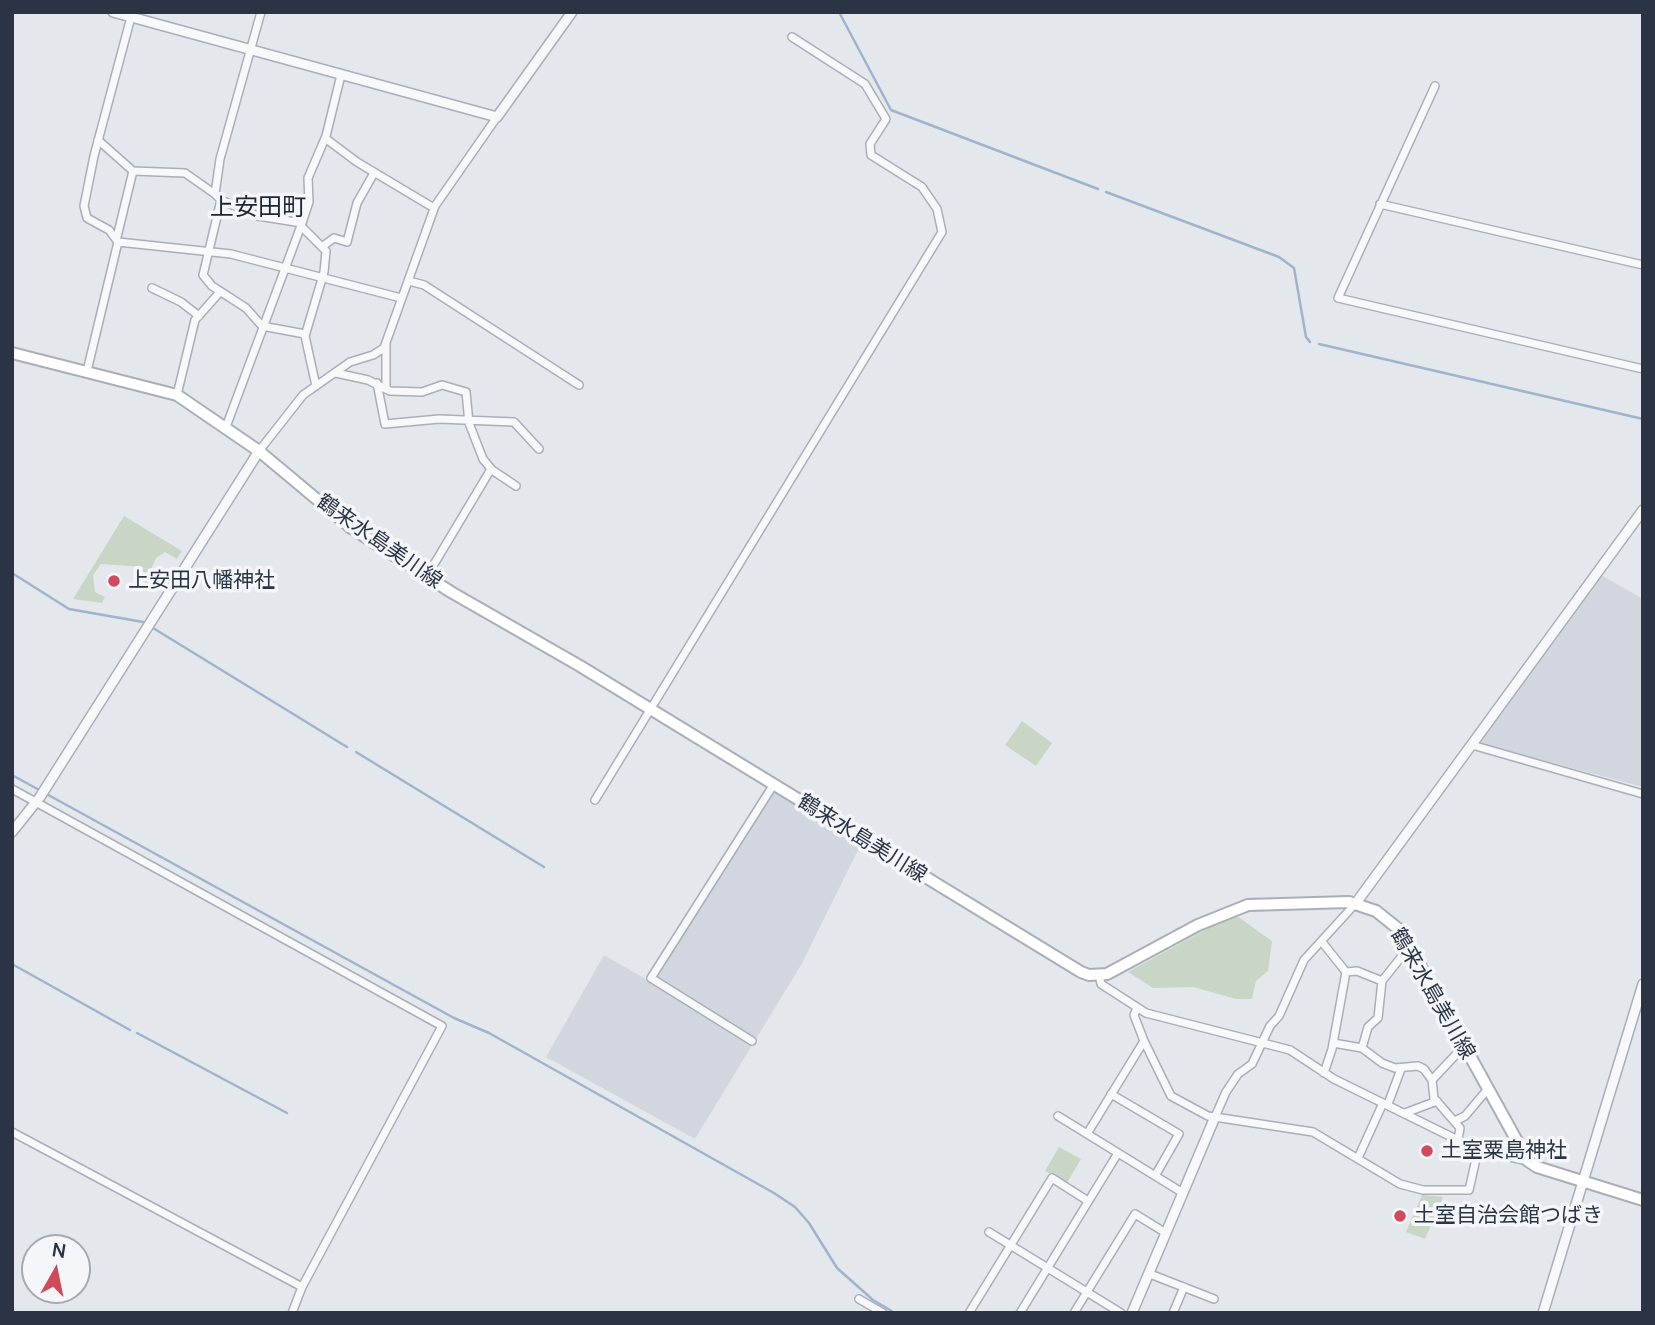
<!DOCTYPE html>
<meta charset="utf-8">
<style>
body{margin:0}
#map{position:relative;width:1655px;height:1325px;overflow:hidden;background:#e4e7ec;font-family:Manrope,sans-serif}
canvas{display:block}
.frame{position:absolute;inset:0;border:14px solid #2b3445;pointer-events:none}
.north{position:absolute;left:21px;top:1234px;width:70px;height:70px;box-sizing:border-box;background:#f4f6f9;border:2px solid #a4a8b1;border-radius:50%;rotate:9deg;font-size:19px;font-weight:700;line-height:28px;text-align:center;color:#2b3445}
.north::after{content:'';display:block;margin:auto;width:24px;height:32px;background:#d1495b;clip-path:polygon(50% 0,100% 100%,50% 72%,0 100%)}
</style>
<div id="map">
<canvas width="1655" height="1325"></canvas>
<div class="frame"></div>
<div class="north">N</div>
</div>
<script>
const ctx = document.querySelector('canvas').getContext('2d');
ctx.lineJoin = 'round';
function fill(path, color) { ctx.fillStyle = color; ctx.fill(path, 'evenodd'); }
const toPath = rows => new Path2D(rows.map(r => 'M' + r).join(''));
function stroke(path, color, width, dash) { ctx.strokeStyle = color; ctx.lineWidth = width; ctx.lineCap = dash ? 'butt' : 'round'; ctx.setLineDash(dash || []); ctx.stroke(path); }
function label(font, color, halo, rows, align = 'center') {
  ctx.font = font + ' Manrope,"Noto Sans JP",sans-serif'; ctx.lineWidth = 7; ctx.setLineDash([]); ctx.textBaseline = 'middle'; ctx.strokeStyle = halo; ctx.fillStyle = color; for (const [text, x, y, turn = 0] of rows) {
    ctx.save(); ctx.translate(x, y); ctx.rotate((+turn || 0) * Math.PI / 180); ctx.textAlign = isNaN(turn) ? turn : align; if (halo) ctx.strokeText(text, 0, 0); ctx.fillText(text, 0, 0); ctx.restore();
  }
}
fill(toPath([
 [1601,575,1643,599,1643,787,1479,743],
 [773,789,860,846,801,965,695,1139,546,1057,604,955,649,981]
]), '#d2d6de');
fill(toPath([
 [124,516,182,551,177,559,165,552,156,558,149,574,163,586,157,591,144,583,143,567,101,564,93,575,95,592,105,597,102,603,73,599],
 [1022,721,1052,743,1036,766,1005,745],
 [1234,914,1272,941,1268,971,1256,981,1252,999,1236,999,1193,987,1153,988,1128,972],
 [1059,1147,1081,1159,1067,1183,1045,1171],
 [1422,1195,1443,1197,1425,1239,1406,1232]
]), '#c9d6c5');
stroke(toPath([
 [839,12,891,110,1098,189],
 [1106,192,1279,257,1294,268,1306,337,1310,342],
 [1319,344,1643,419],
 [12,573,69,609,143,622],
 [153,628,347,747],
 [356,752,544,867],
 [12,775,454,1018,489,1033,774,1193,795,1207,809,1223,837,1268,873,1300,895,1313],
 [12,964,130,1030],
 [137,1033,287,1113]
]), '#9fb4cc', 2.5);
const minor = toPath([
 [261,12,220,159,215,194,221,200,203,275,212,286,246,308,262,326,305,334],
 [131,17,94,156,84,206,87,218,109,230,118,242,231,254,401,298],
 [1435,86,1338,298,1643,369],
 [325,138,357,162,434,208],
 [98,140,133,171,185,173,215,194],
 [221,200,258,216,302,223,226,427],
 [1380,204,1643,265],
 [302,223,309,202,308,178,326,136,341,75],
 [301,226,326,251,324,272,305,336,316,386],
 [117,237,133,171],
 [323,246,334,238,347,242,357,203,374,173],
 [409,281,424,285,579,385],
 [152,288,181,302,199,316],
 [386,344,386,388],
 [87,371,118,242],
 [336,373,368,380,390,391,422,392,442,385,466,392,469,423,483,459,492,470,516,486],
 [377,383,385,424,439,419,514,422,539,449],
 [177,395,195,320,220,292],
 [259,451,303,395,350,362,373,355,384,348,435,206,497,117],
 [427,576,491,469],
 [1472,745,1643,794],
 [12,789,442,1026,302,1287,292,1313],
 [595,800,942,232,937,209,922,187,871,155,870,144,886,119,865,84,792,37],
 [1322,942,1346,972,1332,1049,1324,1073],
 [1346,972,1357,971,1382,981,1410,946],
 [1099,975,1101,984,1146,1013,1290,1050,1334,1079,1478,1150,1528,1161],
 [1137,1008,1134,1015,1144,1041,1171,1096,1208,1116,1313,1132,1400,1184,1423,1190,1469,1190,1478,1150],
 [752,1041,651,978,774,784],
 [1333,1043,1362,1048,1382,1063,1395,1068,1418,1066,1424,1069,1432,1080,1434,1098,1460,1128,1458,1140],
 [1362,1048,1368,1027,1378,1018,1382,981],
 [1432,1080,1463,1047],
 [1111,1094,1179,1134,1155,1176],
 [1388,1104,1401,1069],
 [1405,1113,1437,1101],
 [1058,1116,1183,1193],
 [1215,1117,1226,1092,1238,1074,1252,1064,1270,1026,1279,1016,1304,960,1356,903],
 [1455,1121,1465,1116,1487,1090],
 [12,1132,302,1287],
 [1087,1134,1144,1041],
 [1358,1158,1383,1103],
 [989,1232,1121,1313],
 [1150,1274,1214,1299],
 [859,1299,883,1313],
 [969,1313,1052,1178,1088,1201],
 [1020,1313,1118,1153],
 [1074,1313,1135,1214,1166,1233],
 [1173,1313,1184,1287]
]);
const tertiary = toPath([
 [113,12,497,117,572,12],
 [12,832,40,797,259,451],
 [1356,903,1643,510],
 [1132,1313,1215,1117],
 [1543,1313,1643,984]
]);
const secondary = toPath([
 [12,353,177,395,259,451,350,527,451,592,580,666,1081,972,1089,975,1107,974,1198,925,1248,905,1349,902,1376,911,1401,931,1528,1161,1537,1167,1643,1200]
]);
stroke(minor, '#a9aeb7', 10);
stroke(tertiary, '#a9aeb7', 12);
stroke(secondary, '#a9aeb7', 14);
stroke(minor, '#f7f8fa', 7);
stroke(tertiary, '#f7f8fa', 9);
stroke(secondary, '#fff', 10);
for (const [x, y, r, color] of [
 [114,581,7,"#d1495b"],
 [1427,1151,7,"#d1495b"],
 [1400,1216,7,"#d1495b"]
]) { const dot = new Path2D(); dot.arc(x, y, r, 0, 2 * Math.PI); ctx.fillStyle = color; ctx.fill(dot); stroke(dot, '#f4f6f9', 2.5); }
label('21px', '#2b3445', '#f4f6f9', [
 ["鶴来水島美川線",379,542,35],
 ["鶴来水島美川線",862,839,32],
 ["鶴来水島美川線",1432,994,60]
]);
label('21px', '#2b3445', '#f4f6f9', [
 ["上安田八幡神社",128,581],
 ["土室粟島神社",1441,1151],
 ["土室自治会館つばき",1414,1216]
], 'left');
label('24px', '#1d2536', '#f4f6f9', [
 ["上安田町",258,208]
]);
</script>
